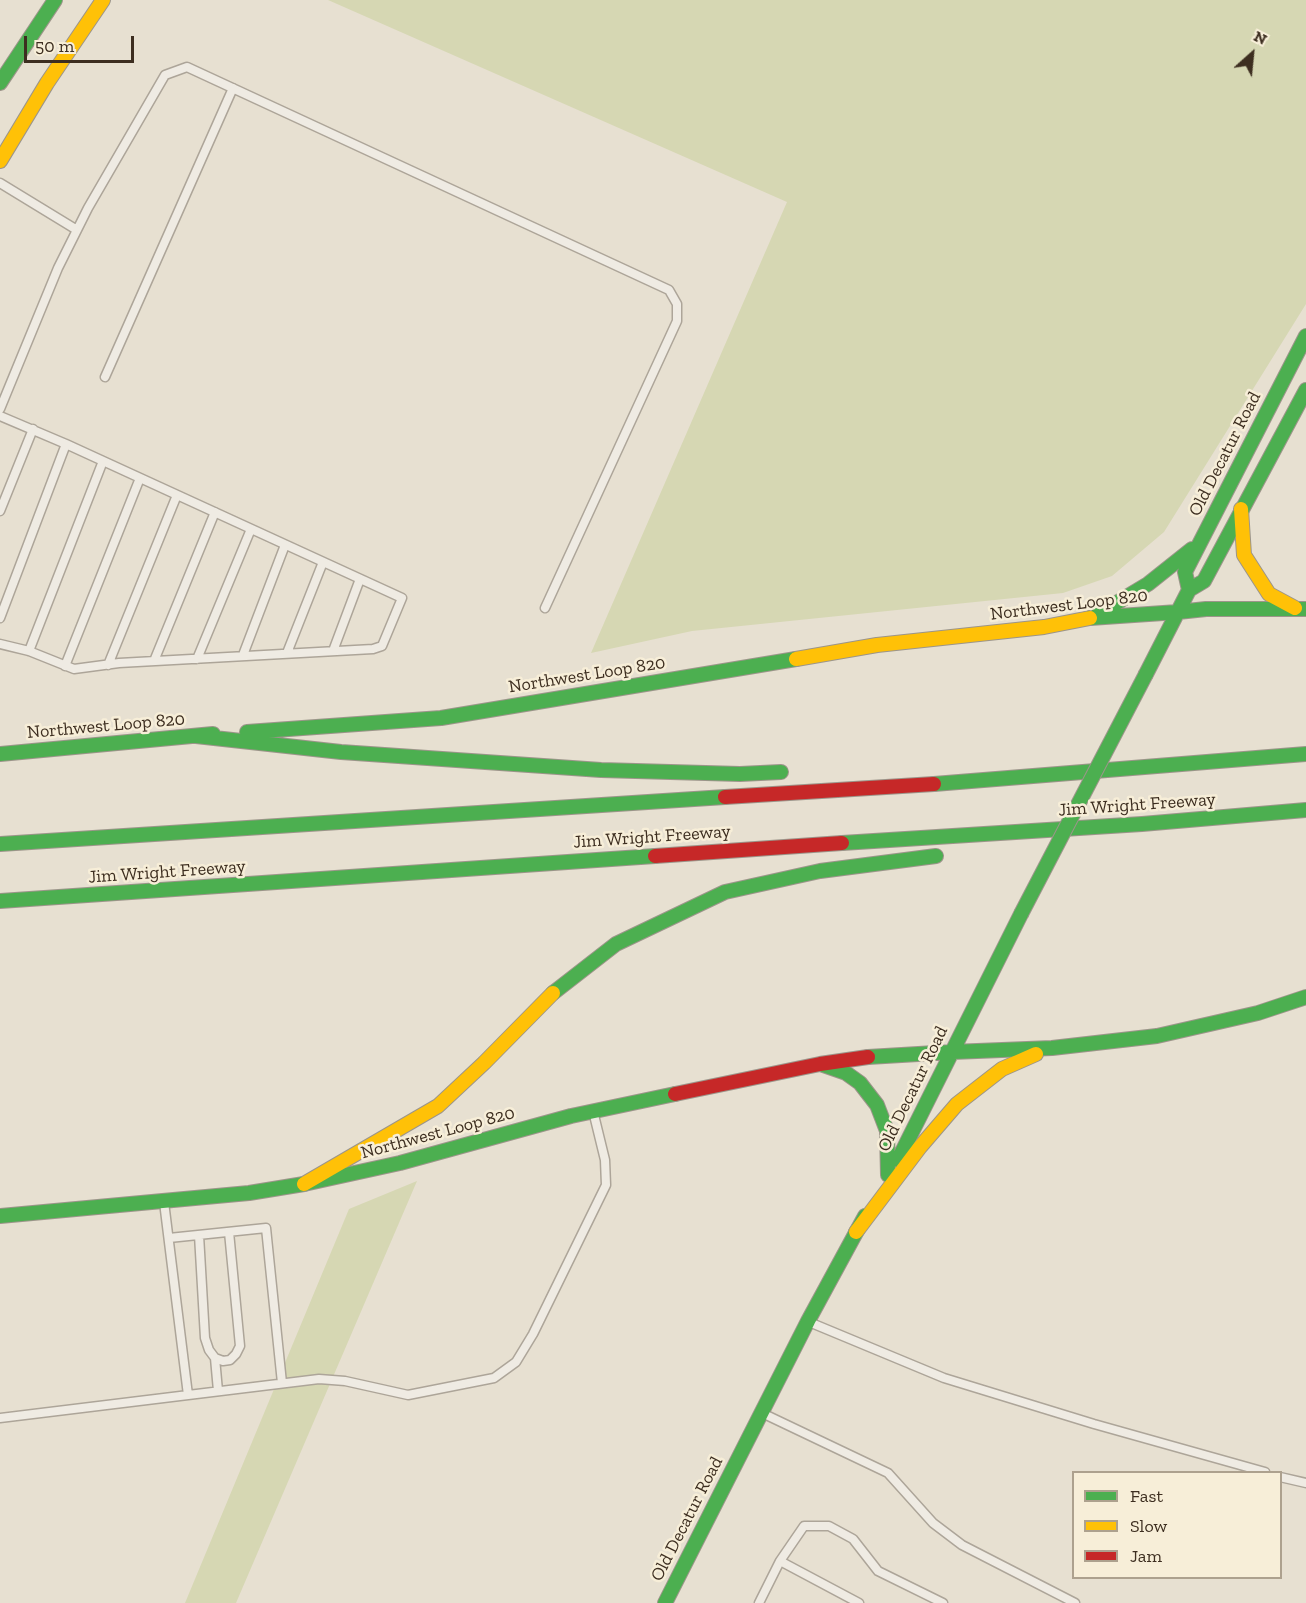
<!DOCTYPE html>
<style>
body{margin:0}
#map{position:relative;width:1306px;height:1603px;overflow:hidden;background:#e7e0d1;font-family:"Zilla Slab",serif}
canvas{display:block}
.legend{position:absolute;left:1072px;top:1471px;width:210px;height:108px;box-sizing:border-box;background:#f7eed8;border:2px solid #ada18e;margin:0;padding:8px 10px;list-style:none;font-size:18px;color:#3d2e20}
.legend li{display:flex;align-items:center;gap:12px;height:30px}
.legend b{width:30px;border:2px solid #ada18e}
.north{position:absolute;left:1222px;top:24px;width:60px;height:60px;-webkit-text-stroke:4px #f7eed8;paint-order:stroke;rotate:27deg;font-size:16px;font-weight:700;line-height:24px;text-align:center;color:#3d2e20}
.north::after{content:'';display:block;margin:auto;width:21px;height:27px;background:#3d2e20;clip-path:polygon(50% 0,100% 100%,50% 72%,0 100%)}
.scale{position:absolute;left:24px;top:36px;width:110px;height:27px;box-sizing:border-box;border:3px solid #3d2e20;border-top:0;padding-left:8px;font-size:18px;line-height:21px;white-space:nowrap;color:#3d2e20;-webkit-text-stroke:4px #f7eed8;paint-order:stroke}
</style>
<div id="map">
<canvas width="1306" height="1603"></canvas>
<ul class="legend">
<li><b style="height:8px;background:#4caf50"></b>Fast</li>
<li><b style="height:8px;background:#ffc107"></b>Slow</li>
<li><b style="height:8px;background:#c62828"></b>Jam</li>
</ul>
<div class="north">N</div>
<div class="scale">50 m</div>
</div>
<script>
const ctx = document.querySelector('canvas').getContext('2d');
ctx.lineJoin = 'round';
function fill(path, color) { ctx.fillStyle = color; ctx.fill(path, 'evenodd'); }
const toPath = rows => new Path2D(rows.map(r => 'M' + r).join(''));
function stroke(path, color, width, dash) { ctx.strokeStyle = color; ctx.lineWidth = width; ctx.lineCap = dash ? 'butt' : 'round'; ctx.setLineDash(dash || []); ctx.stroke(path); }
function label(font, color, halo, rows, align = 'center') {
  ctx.font = font + ' "Zilla Slab",serif'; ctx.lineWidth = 5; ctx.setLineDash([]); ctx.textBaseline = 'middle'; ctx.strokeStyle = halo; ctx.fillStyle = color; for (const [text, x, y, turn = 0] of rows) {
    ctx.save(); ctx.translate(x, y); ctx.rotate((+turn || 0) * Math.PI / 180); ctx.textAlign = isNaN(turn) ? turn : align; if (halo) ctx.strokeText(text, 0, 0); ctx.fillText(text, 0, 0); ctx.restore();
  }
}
fill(toPath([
 [328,0,1306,0,1306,304,1164,532,1112,576,1063,593,692,631,591,653,787,202],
 [417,1181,236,1603,185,1603,349,1209]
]), '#d6d7b3');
const lane = toPath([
 [0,183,77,230],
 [105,377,233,88],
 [0,409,58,268,88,208,165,75,187,67,669,290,677,304,677,321,545,608],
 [0,416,66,444,402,598,382,646,373,649,119,663,74,669,29,651,0,644],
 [0,511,33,429],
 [0,618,66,444],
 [29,651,103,461],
 [333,651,360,579],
 [287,653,323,562],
 [243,655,285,545],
 [197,659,251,529],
 [154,661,215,512],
 [108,665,177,495],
 [65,666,140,478],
 [164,1202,188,1395],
 [199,1235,205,1338,209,1350,215,1358,223,1361,230,1360,236,1354,240,1346,229,1232],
 [169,1238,266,1228,282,1383],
 [809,1322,944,1378,1094,1424,1265,1472],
 [215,1358,218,1391],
 [762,1413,888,1473,933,1523,962,1545,1075,1603],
 [0,1418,319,1379,345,1381,408,1395,494,1378,516,1362,533,1334,606,1185,605,1160,594,1115],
 [1280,1477,1306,1483],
 [780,1561,804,1526,829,1526,853,1539,878,1571,943,1603],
 [759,1603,780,1561,859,1603]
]);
const fast = toPath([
 [0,83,55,0],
 [1189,590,1185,572,1306,336],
 [1178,612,1206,609,1306,609],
 [1098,614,1148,584,1192,549],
 [1090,618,1178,612],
 [1146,674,1189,590,1204,581,1306,390],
 [247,732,441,718,796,659],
 [196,736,341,752,601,770,740,774,781,772],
 [0,754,213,734],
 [934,784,1306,754],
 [842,843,1142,824,1306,810],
 [0,844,725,797],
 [0,901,655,856],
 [553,993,616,944,725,892,820,871,936,856],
 [952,1052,1052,1048,1157,1036,1258,1013,1306,997],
 [868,1057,952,1052],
 [823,1065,846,1073,860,1083,877,1105,887,1131,888,1175],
 [898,1160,1021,914],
 [0,1216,249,1193,304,1184,400,1163,571,1116,675,1094],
 [665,1603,808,1321,865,1216]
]);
const slow = toPath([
 [0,161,47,83,103,0],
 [1241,509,1244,555,1269,594,1295,608],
 [796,659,877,645,1044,627,1090,618],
 [304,1184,438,1106,484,1063,553,993],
 [856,1232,920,1147,957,1104,1002,1069,1036,1054]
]);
const jam = toPath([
 [725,797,934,784],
 [655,856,842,843],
 [675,1094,820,1064,868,1057]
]);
stroke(lane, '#ada599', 11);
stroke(fast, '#9c958a', 16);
stroke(slow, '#9c958a', 16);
stroke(jam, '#9c958a', 16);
stroke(lane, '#efebe3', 8);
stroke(fast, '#4caf50', 14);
stroke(slow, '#ffc107', 14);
stroke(jam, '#c62828', 14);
const fastBridge = toPath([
 [1021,914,1146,674]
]);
stroke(fastBridge, '#9c958a', 16, []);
stroke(fastBridge, '#4caf50', 14);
label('18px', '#3d2e20', '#f7eed8', [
 ["Old Decatur Road",1225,454,-63],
 ["Northwest Loop 820",1069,605,-7],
 ["Northwest Loop 820",587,675,-9],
 ["Northwest Loop 820",106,726,-5],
 ["Jim Wright Freeway",1137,805,-4],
 ["Jim Wright Freeway",652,837,-4],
 ["Jim Wright Freeway",167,872,-4],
 ["Old Decatur Road",913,1089,-64],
 ["Northwest Loop 820",438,1133,-15],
 ["Old Decatur Road",687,1519,-63]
]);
</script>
